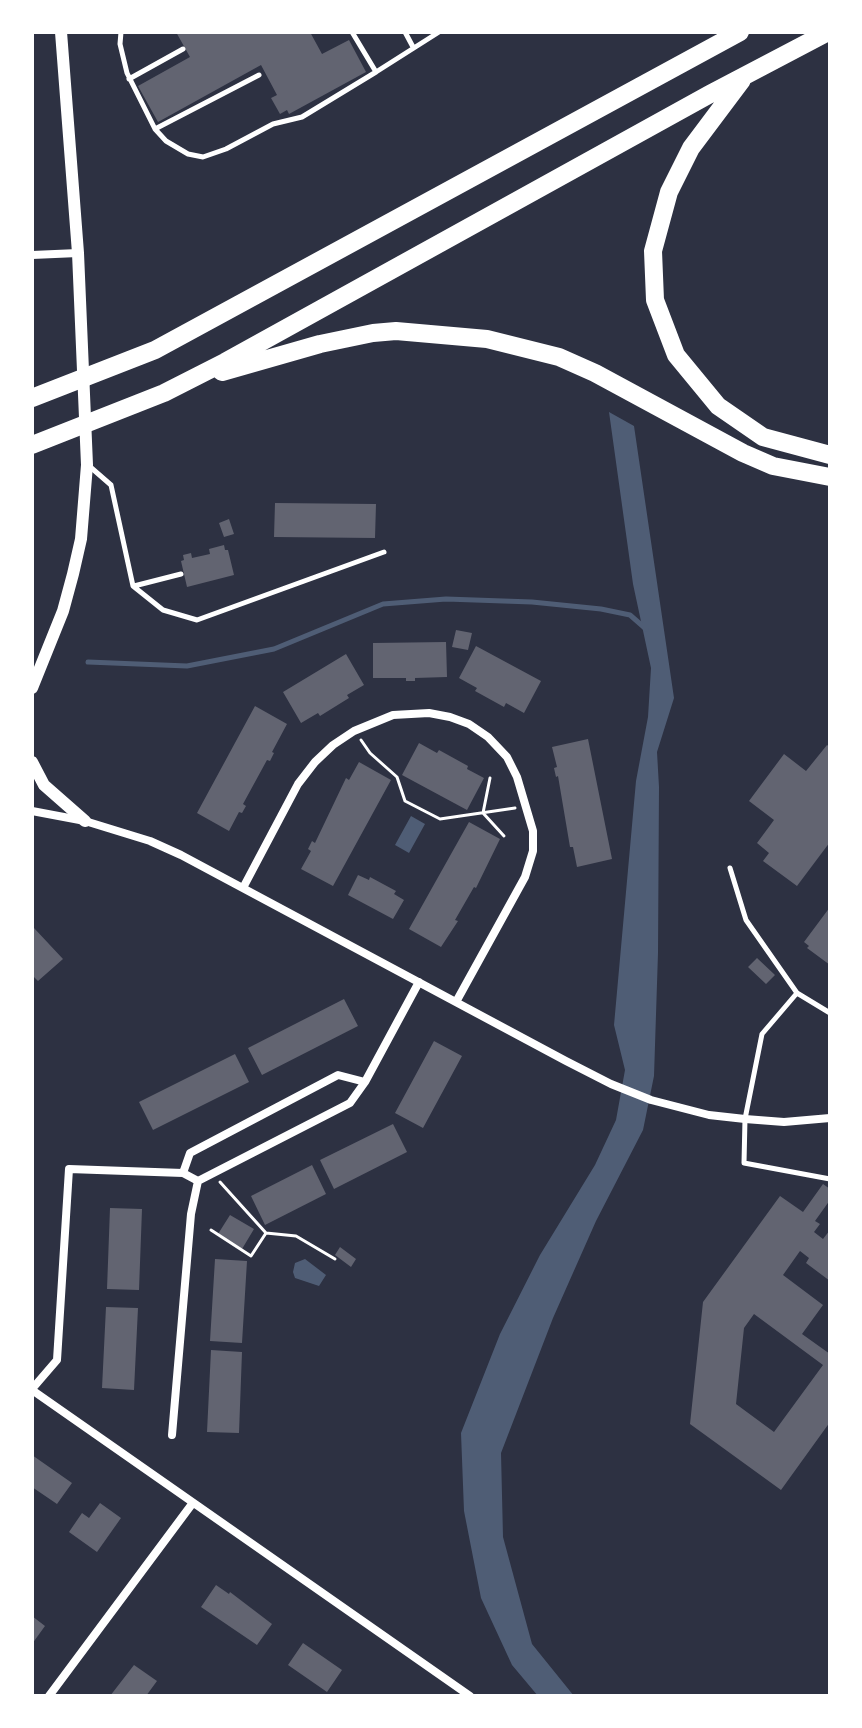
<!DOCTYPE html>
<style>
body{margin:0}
#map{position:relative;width:862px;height:1728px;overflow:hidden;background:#2d3142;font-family:"Roboto Condensed",sans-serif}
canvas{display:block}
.frame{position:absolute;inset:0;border:34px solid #fff;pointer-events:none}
</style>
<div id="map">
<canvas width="862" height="1728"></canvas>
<div class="frame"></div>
</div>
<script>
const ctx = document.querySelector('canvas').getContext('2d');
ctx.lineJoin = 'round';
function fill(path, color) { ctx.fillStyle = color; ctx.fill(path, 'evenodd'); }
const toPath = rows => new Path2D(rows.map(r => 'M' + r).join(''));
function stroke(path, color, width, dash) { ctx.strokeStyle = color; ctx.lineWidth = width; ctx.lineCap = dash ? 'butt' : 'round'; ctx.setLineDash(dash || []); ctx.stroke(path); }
fill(toPath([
 [609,412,634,426,674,698,657,752,659,787,658,953,654,1076,643,1130,596,1221,553,1318,501,1453,503,1537,532,1644,574,1696,538,1696,512,1665,481,1598,464,1511,461,1433,500,1334,540,1255,595,1165,616,1120,625,1070,614,1025,636,781,648,717,651,668,633,584],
 [411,816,425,824,409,853,395,845],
 [305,1259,326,1275,319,1286,295,1278,293,1272,295,1263]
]), '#4f5d75');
stroke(toPath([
 [88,662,187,666,274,649,383,604,446,599,532,602,601,609,630,615,646,629]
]), '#4f5d75', 5);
fill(toPath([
 [176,32,310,32,322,54,349,40,366,72,289,114,287,110,280,114,271,98,277,95,261,65,158,122,138,86,190,57],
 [275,503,376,504,375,538,274,537],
 [229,519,234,534,224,537,219,523],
 [224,545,225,550,228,550,234,575,187,587,181,561,184,560,183,555,191,553,192,558,210,554,209,549],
 [456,630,472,633,468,650,452,647],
 [446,642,447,677,415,678,415,681,406,681,406,678,373,678,373,643],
 [476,646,541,681,524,713,506,703,504,707,475,691,477,688,459,678],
 [346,654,364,685,347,695,349,698,320,716,318,713,301,723,283,692],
 [255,706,287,724,272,752,274,753,270,761,267,760,243,804,246,806,242,813,239,812,229,831,197,813],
 [588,739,612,859,577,867,573,847,570,847,558,776,556,777,554,768,557,767,552,747],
 [419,743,437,753,439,750,468,766,467,769,484,778,467,810,402,775],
 [827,745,830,747,830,842,797,886,763,861,769,853,757,843,774,820,749,801,784,754,806,771],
 [359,762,391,780,333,886,301,869,311,851,308,849,312,841,315,843,346,778,349,780],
 [469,822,500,839,476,888,474,887,455,920,458,921,441,947,409,929],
 [358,875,369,880,370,877,396,891,394,894,404,900,393,919,348,895],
 [830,907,830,965,807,948,809,946,804,942],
 [34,928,63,959,38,981,32,975,32,931],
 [757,958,775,975,766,984,748,967],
 [344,999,358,1026,262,1075,248,1048],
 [434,1041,462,1056,423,1128,395,1113],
 [235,1054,249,1082,153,1130,139,1102],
 [393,1124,407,1152,334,1189,320,1160],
 [312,1165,326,1194,265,1225,251,1196],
 [823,1184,830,1189,830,1200,815,1221,820,1224,814,1232,823,1239,830,1230,830,1281,806,1263,809,1258,800,1251,783,1275,823,1305,802,1334,830,1354,830,1422,781,1490,690,1424,703,1302,780,1196,803,1212],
 [754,1314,823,1365,774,1432,736,1404,744,1328],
 [110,1208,142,1209,139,1290,107,1289],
 [230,1215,254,1229,242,1249,218,1234],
 [340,1247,356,1259,351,1267,335,1255],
 [215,1259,247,1261,242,1343,210,1341],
 [106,1307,138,1308,134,1390,102,1388],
 [211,1350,242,1352,239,1433,207,1432],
 [32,1455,72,1483,57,1504,32,1487],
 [100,1503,121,1518,97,1552,69,1532,82,1513,89,1518],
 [216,1585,229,1594,230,1592,272,1624,257,1645,201,1607],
 [32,1616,45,1626,32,1644],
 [303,1643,342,1670,327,1692,288,1665],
 [134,1665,157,1681,146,1696,110,1696]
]), '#626471');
stroke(toPath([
 [361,740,370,753,397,777,405,801,440,819,515,808],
 [490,778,483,813,504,836],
 [220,1182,266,1233,296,1236,335,1259],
 [211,1230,251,1256,266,1233]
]), '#fff', 3);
stroke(toPath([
 [121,32,120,44,127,73,155,129,166,141,188,154,203,157,226,149,273,124,302,117,376,72],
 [352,32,376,72,439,32],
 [405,32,413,47],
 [129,79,183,49],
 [155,129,259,75],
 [88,465,111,485,133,586,163,610,197,620,384,552],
 [134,586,181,574],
 [730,868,746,920,797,993],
 [830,1013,797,993,762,1034,745,1119,744,1163,830,1179]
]), '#fff', 5);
stroke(toPath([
 [32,255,78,253],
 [32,811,85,821,150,841,181,855,566,1061,611,1084,651,1100,709,1115,745,1119,784,1122,830,1118],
 [244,886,298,784,315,762,333,745,354,731,393,715,429,713,450,717,469,724,488,737,507,757,517,777,533,831,533,851,525,877,456,1002],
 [365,1082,419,982],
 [183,1173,190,1153,338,1075,365,1082,350,1103,198,1181],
 [32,1389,57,1360,69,1169,183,1173,198,1181],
 [32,1390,470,1696],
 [172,1435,191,1214,198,1181],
 [49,1696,192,1504]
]), '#fff', 8);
stroke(toPath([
 [32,688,63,611,73,574,81,539,87,465,78,253,61,32],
 [32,762,44,785,85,821]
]), '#fff', 12);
stroke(toPath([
 [742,80,691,148,669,192,653,251,655,300,676,355,718,406,763,437,830,455],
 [222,372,320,344,373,333,396,331,487,339,559,357,595,373,743,453,773,466,830,477],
 [32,398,155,350,740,32],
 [32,445,164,393,225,362,710,94,828,32]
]), '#fff', 18);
</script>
